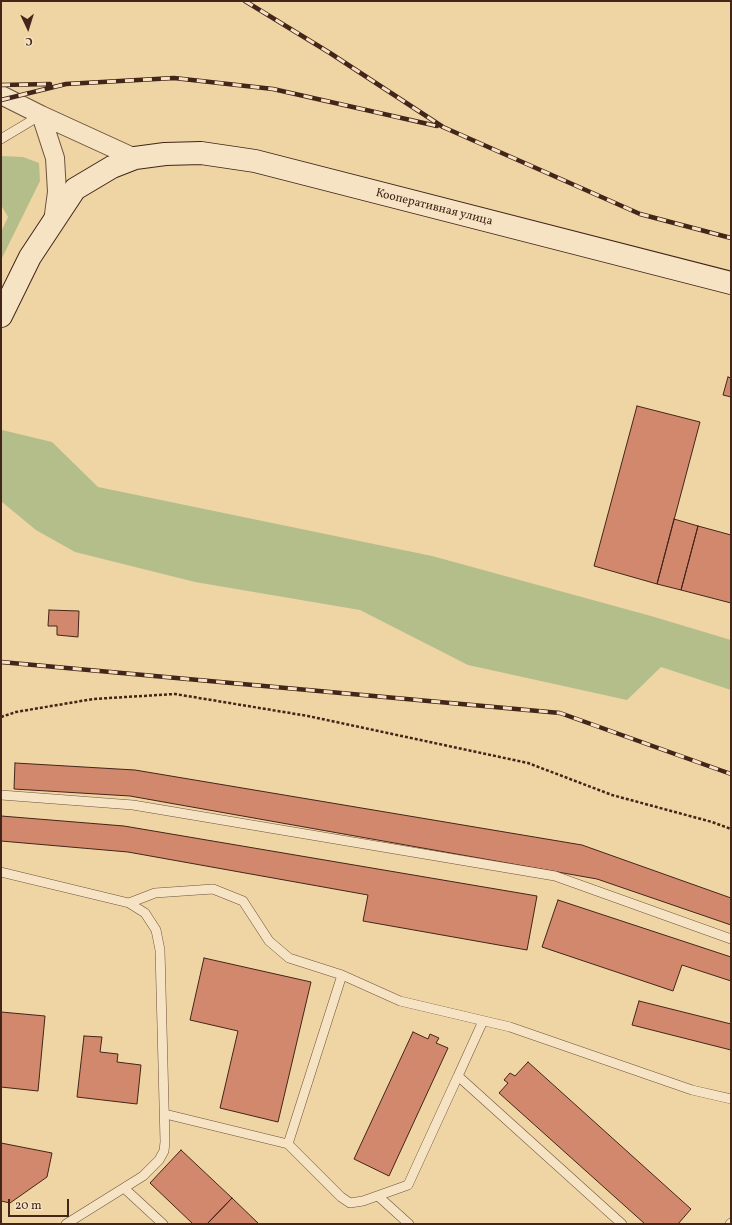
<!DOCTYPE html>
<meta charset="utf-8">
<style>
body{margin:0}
#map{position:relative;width:732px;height:1225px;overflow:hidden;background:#efd4a4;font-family:Vollkorn,serif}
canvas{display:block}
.frame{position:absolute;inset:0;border:2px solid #432519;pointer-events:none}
.north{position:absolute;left:8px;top:8px;width:40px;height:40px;-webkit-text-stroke:3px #f5e3c4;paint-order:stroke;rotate:176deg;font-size:11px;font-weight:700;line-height:16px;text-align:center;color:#432519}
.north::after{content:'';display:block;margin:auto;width:14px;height:18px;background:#432519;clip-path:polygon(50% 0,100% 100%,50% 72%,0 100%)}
.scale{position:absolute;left:8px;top:1199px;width:61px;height:18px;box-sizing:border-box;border:2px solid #432519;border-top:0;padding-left:5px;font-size:12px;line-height:14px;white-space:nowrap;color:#432519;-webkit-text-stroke:3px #f5e3c4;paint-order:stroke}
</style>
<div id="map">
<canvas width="732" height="1225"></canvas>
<div class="frame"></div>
<div class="north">С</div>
<div class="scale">20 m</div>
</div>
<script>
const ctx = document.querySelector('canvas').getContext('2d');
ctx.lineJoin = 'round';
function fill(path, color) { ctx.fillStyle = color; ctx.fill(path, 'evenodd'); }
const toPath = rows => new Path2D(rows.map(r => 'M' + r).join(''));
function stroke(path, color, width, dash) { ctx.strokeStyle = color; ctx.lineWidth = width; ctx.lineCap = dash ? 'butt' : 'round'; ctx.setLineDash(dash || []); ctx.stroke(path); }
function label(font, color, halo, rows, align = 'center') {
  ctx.font = font + ' Vollkorn,serif'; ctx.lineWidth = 3; ctx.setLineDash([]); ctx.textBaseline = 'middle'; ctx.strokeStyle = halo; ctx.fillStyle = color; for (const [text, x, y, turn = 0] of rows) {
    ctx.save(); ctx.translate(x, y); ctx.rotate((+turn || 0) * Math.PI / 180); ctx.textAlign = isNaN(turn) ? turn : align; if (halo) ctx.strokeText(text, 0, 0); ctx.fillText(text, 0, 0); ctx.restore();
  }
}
fill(toPath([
 [1,156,23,157,39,163,40,181,1,260,1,232,8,217,1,205],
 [2,430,52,442,98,487,432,556,651,616,731,640,731,690,661,667,627,700,468,665,360,610,195,582,75,552,36,530,2,502]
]), '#b4be8a');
const building = toPath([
 [728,377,731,378,731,397,723,395,728,377],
 [637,406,700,422,657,584,594,566,637,406],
 [674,519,698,526,681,590,657,584,674,519],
 [698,526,731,535,731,603,681,590,698,526],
 [49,610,79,611,78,637,57,635,57,626,48,626,49,610],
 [15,763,135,770,582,845,731,898,731,925,597,879,130,796,14,789,15,763],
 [1,816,124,826,537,896,527,950,363,921,368,895,128,852,1,841,1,816],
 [558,900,731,957,731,981,682,965,673,991,542,947,558,900],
 [204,958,311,982,278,1122,220,1108,238,1031,190,1020,204,958],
 [639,1001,731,1024,731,1050,632,1025,639,1001],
 [1,1012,45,1016,38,1091,1,1087,1,1012],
 [413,1032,428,1039,430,1034,439,1038,436,1043,448,1048,389,1176,354,1159,413,1032],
 [84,1036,102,1037,100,1052,118,1054,117,1062,141,1065,137,1104,77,1097,84,1036],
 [528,1062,691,1209,678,1224,645,1224,499,1093,508,1083,504,1080,510,1073,515,1076,528,1062],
 [1,1143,52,1153,47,1177,10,1203,1,1201,1,1143],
 [181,1150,232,1198,207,1224,193,1224,150,1183,181,1150],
 [232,1198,259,1224,207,1224,232,1198]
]);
fill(building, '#d2886c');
stroke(building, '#432519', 1);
const service = toPath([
 [1,139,41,115],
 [1,795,133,805,555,876,731,939],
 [1,872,129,903,145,913,156,930,160,950,165,1142,164,1151,159,1160,143,1176,66,1224],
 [129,903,155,893,213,889,243,901,269,941,289,958,342,975,400,1001,510,1027,692,1090,731,1099],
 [458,1076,483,1021],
 [165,1114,288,1144,341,1197,350,1203,363,1201,408,1185,458,1076,622,1224],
 [288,1144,342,975],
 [124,1188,163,1224],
 [378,1196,409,1224],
 [730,1224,731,1223]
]);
const minor = toPath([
 [1,95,41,115,135,158],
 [41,115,55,158,57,192,53,222]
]);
const secondary = toPath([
 [1,316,30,257,75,189,112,167,135,158,165,154,201,153,255,161,731,283]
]);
stroke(service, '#6e513c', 10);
stroke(minor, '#6e513c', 20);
stroke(secondary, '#432519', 24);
stroke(toPath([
 [1,717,16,712,93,699,175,694,308,716,528,763,612,795,712,822,731,829]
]), '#432519', 2.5, [3, 2]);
stroke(service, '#f5e3c4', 9);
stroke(minor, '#f5e3c4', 18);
stroke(secondary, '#f5e3c4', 22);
const rail = toPath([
 [245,1,330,53,443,127,640,214,731,238],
 [1,85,50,84],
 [1,100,66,84,174,78,273,89,437,126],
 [1,662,560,713,731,774]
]);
stroke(rail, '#432519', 4.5);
stroke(rail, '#f5e3c4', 3, [9]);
label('12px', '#432519', '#f5e3c4', [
 ["Кооперативная улица",434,208,14]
]);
</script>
